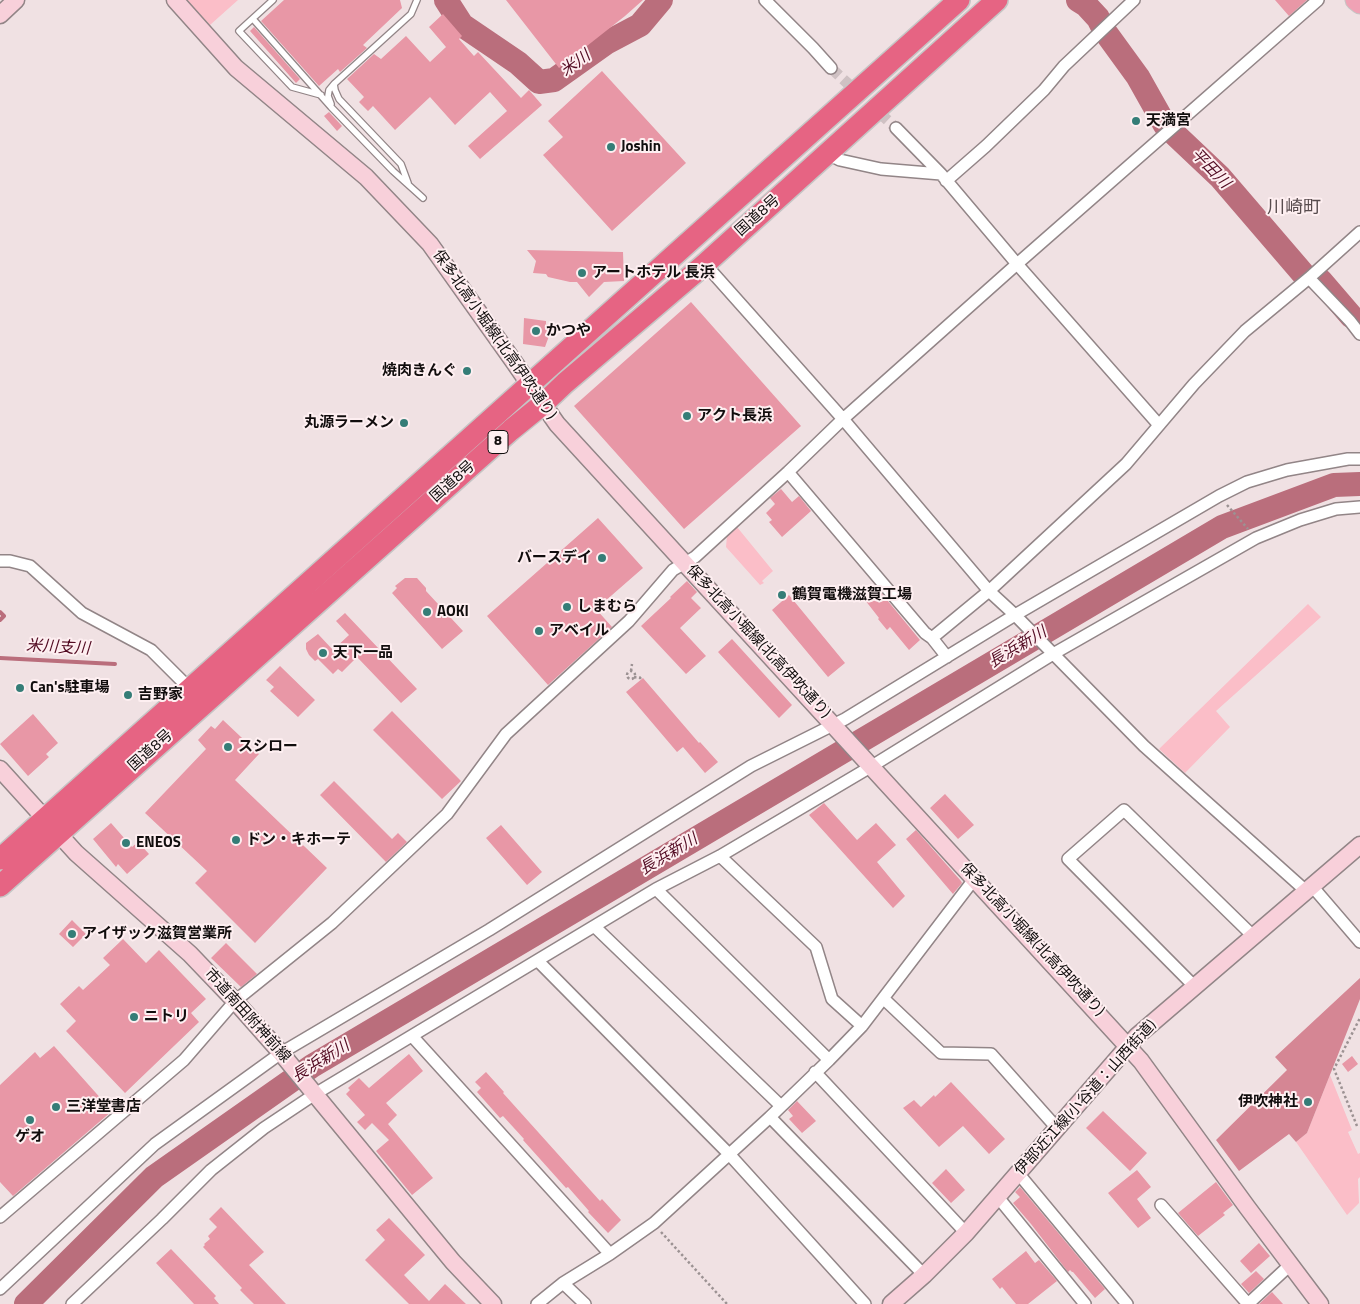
<!DOCTYPE html>
<meta charset="utf-8">
<style>
body{margin:0}
canvas{display:block;background:#f0e1e3}
</style>
<canvas width="1360" height="1304"></canvas>
<script>
const ctx = document.querySelector('canvas').getContext('2d');
ctx.lineJoin = 'round';
function fill(path, color) { ctx.fillStyle = color; ctx.fill(path, 'evenodd'); }
const toPath = rows => new Path2D(rows.map(r => 'M' + r).join(''));
function stroke(path, color, width, dash) { ctx.strokeStyle = color; ctx.lineWidth = width; ctx.lineCap = dash ? 'butt' : 'round'; ctx.setLineDash(dash || []); ctx.stroke(path); }
function label(font, color, halo, rows, align = 'center') {
  ctx.font = font + ' "Titillium Web","Noto Sans JP",sans-serif'; ctx.lineWidth = 4; ctx.setLineDash([]); ctx.textBaseline = 'middle'; ctx.strokeStyle = halo; ctx.fillStyle = color; for (const [text, x, y, turn = 0] of rows) {
    ctx.save(); ctx.translate(x, y); ctx.rotate((+turn || 0) * Math.PI / 180); ctx.textAlign = isNaN(turn) ? turn : align; if (halo) ctx.strokeText(text, 0, 0); ctx.fillText(text, 0, 0); ctx.restore();
  }
}
fill(toPath([
 [187,0,238,0,210,25],
 [737,527,773,571,762,581,764,583,760,585,726,547,727,536],
 [1308,604,1321,617,1216,711,1230,727,1185,773,1159,749],
 [1330,1075,1352,1130,1348,1132,1358,1154,1360,1153,1360,1177,1358,1179,1359,1203,1347,1215,1296,1142,1307,1133]
]), '#fbbec8');
fill(toPath([
 [1360,978,1360,999,1307,1133,1296,1142,1289,1134,1239,1171,1216,1140,1287,1070,1275,1057]
]), '#d58694');
stroke(toPath([
 [0,612,4,616,0,620],
 [0,658,115,664]
]), '#ba6e7c', 4);
stroke(toPath([
 [446,0,462,25,518,63,539,82,554,80,606,43,640,25,661,0],
 [1078,0,1086,5,1098,18,1102,26],
 [1106,33,1138,77,1165,125,1220,177,1305,276],
 [1321,281,1351,316],
 [26,1304,154,1177,312,1066,1222,527,1334,485,1360,484]
]), '#ba6e7c', 24);
fill(toPath([
 [284,0,400,0,402,8,363,45,367,48,340,72,338,69,319,86,261,21],
 [506,0,643,0,625,16,559,68],
 [1275,0,1307,0,1289,16],
 [443,14,462,36,459,39,474,56,478,52,521,98,529,90,542,105,480,159,468,146,507,111,490,92,455,125,430,97,395,130,373,106,368,111,359,102,364,97,347,79,374,54,381,59,406,36,430,62,446,47,429,27],
 [254,27,300,79,296,83,250,31],
 [602,71,686,163,612,231,543,155,563,137,548,121],
 [329,112,342,126,337,131,324,116],
 [527,250,623,252,624,281,604,282,589,297,577,282,570,282,548,277,546,274,533,273,536,261],
 [691,302,801,426,684,529,574,406],
 [524,318,546,321,546,324,549,325,549,336,545,347,523,344],
 [781,489,792,502,799,496,811,511,782,537,769,522,772,520,766,513,775,504,770,498],
 [598,518,643,568,596,609,612,627,548,685,487,616],
 [405,578,417,578,426,588,426,591,463,631,442,649,392,593,397,588,395,586],
 [687,581,697,592,691,598,701,608,680,628,706,656,686,674,641,626,671,598,670,597],
 [878,589,920,640,909,650,890,627,887,630,878,619,879,618,865,600],
 [789,595,845,663,828,677,772,610],
 [345,613,417,689,401,703,357,657,342,672,338,669,333,674,318,659,315,661,309,655,306,649,306,643,318,634,333,650,349,635,336,621],
 [732,639,792,705,779,718,718,652],
 [280,666,315,700,298,717,270,691,274,687,266,680],
 [643,678,699,743,700,742,718,762,705,773,683,747,677,752,626,692],
 [392,711,461,781,442,799,373,730],
 [33,714,58,743,46,754,49,757,28,776,0,744],
 [223,720,259,754,235,780,327,868,255,943,195,883,207,871,145,813,206,749,198,740,211,726,215,729],
 [334,781,392,839,398,833,407,842,386,862,320,795],
 [945,794,974,825,958,839,930,808],
 [824,803,857,840,876,823,896,845,877,862,905,896,893,908,809,815],
 [111,823,132,847,138,842,149,854,127,874,118,864,116,867,93,839],
 [501,825,542,872,527,885,486,838],
 [916,830,961,881,962,883,953,894,906,839],
 [72,920,86,934,73,947,59,934],
 [123,939,146,963,159,950,206,999,191,1013,199,1022,125,1093,66,1031,76,1021,60,1004,79,986,83,990,110,965,103,958],
 [226,943,257,974,241,987,211,958],
 [54,1046,112,1111,13,1196,0,1182,0,1085,35,1052,40,1058],
 [409,1054,423,1071,386,1103,397,1115,388,1124,433,1178,412,1195,376,1151,389,1140,372,1123,365,1130,357,1122,365,1115,346,1094,350,1090,348,1088,359,1078,369,1088],
 [1352,1056,1358,1064,1348,1072,1342,1064],
 [486,1072,504,1092,503,1093,600,1201,602,1199,621,1220,608,1233,588,1212,589,1211,568,1187,566,1188,523,1140,524,1139,503,1116,500,1118,477,1092,481,1088,475,1082],
 [951,1082,1005,1139,989,1154,963,1126,939,1147,903,1108,914,1100,921,1107,934,1095,935,1097],
 [797,1101,816,1121,802,1133,789,1119,793,1116,788,1110],
 [1103,1111,1147,1153,1130,1171,1086,1128],
 [946,1169,965,1190,951,1203,932,1183],
 [1137,1170,1151,1187,1137,1199,1151,1218,1138,1228,1108,1193],
 [1216,1182,1233,1205,1223,1213,1225,1215,1198,1236,1178,1213],
 [1020,1187,1105,1289,1095,1298,1073,1272,1072,1272,1070,1270,1068,1272,1031,1224,1013,1203,1020,1197,1015,1192],
 [221,1207,264,1252,249,1265,286,1304,254,1304,240,1290,242,1288,203,1247,205,1245,204,1244,210,1239,208,1236,217,1227,209,1219],
 [389,1218,425,1255,404,1275,429,1301,445,1284,466,1304,409,1304,365,1260,385,1240,376,1230],
 [1259,1243,1270,1256,1251,1273,1240,1261],
 [171,1249,216,1296,214,1298,219,1304,194,1304,156,1263],
 [1026,1251,1035,1263,1039,1260,1057,1281,1028,1304,1016,1304,1002,1287,1000,1289,992,1279],
 [1256,1271,1264,1279,1249,1293,1241,1284],
 [1272,1292,1283,1304,1259,1304]
]), '#e897a6');
stroke(toPath([
 [831,68,896,128]
]), '#cfc1c3', 11, [11, 5.5]);
const lane = toPath([
 [273,0,239,31,292,87,321,95],
 [253,19,331,107,393,171,423,198],
 [331,104,328,96,329,90,334,84],
 [408,183,401,164,339,99,335,90,334,84,411,14,417,0]
]);
const street = toPath([
 [765,0,813,48,831,68],
 [896,128,941,174],
 [826,153,840,160,881,169,941,174,1017,264,1159,425],
 [946,181,986,146,1044,90,1064,66,1134,0],
 [705,264,843,419,989,591,1015,615,1144,746,1306,891],
 [1309,278,1350,321,1360,334],
 [788,472,925,633,932,638],
 [0,561,10,561,30,566,82,613,151,650,182,681,189,690],
 [947,657,932,638,989,591,1126,464,1194,384,1245,331,1309,278,1360,232],
 [720,856,816,947,832,999,862,1026],
 [1312,886,1360,942],
 [656,889,829,1060],
 [595,927,781,1106],
 [538,961,729,1154,865,1304],
 [1194,986,1068,859,1124,810,1253,936],
 [884,999,941,1053,991,1054,1056,1127],
 [412,1036,610,1254],
 [815,1072,966,1233],
 [770,1117,924,1275],
 [1018,1173,1127,1304],
 [997,1196,1085,1304],
 [1161,1205,1248,1304],
 [0,1217,184,1060,235,1001,332,923,447,814,506,734,629,621,673,570,695,557,788,472,843,419,1017,264,1318,0],
 [563,1283,585,1304],
 [0,1289,155,1144,281,1053,489,930,751,766,845,719,1015,615,1219,496,1247,482,1287,470,1348,459,1360,459],
 [72,1304,162,1219,211,1170,264,1128,315,1094,656,889,720,856,872,766,1053,654,1256,538,1300,520,1336,509,1360,507],
 [537,1304,563,1283,610,1254,654,1223,770,1117,829,1060,862,1026,975,878],
 [1248,1304,1290,1265]
]);
const secondary = toPath([
 [175,0,236,68,366,177,430,244,514,362,557,424,1141,1061,1247,1207,1320,1304],
 [0,15,16,0],
 [0,769,76,853,190,954,235,1001,281,1053,453,1262,493,1304],
 [891,1304,924,1275,966,1233,1137,1036,1360,845]
]);
const primary = toPath([
 [1355,0,1360,4]
]);
const highway = toPath([
 [0,859,959,0],
 [0,886,511,430,543,404,565,383,705,264,997,0]
]);
stroke(lane, '#928587', 8);
stroke(street, '#928587', 14);
stroke(secondary, '#928587', 19);
stroke(primary, '#c6c5c5', 21);
stroke(highway, '#c6c5c5', 24);
stroke(toPath([
 [1227,505,1248,529],
 [631,671,632,664],
 '627 675a4 4 0 1 1 8 0a4 4 0 1 1-8 0Z',
 [634,677,640,678,642,676],
 [1357,1126,1334,1069,1360,1018],
 [661,1232,727,1304]
]), '#9c9293', 2.5, [2.5, 2.5]);
stroke(lane, '#fff', 5.5);
stroke(street, '#fff', 11);
stroke(secondary, '#f8d0da', 16);
stroke(primary, '#f0a2b5', 19);
stroke(highway, '#e66483', 21);
for (const [x, y, r, color] of [
 [1136,121,5,"#357d77"],
 [611,147,5,"#357d77"],
 [582,273,5,"#357d77"],
 [536,331,5,"#357d77"],
 [467,371,5,"#357d77"],
 [687,416,5,"#357d77"],
 [404,423,5,"#357d77"],
 [602,558,5,"#357d77"],
 [782,595,5,"#357d77"],
 [567,607,5,"#357d77"],
 [427,612,5,"#357d77"],
 [539,631,5,"#357d77"],
 [323,653,5,"#357d77"],
 [20,688,5,"#357d77"],
 [128,695,5,"#357d77"],
 [228,747,5,"#357d77"],
 [236,840,5,"#357d77"],
 [126,843,5,"#357d77"],
 [72,934,5,"#357d77"],
 [134,1017,5,"#357d77"],
 [1308,1102,5,"#357d77"],
 [56,1107,5,"#357d77"],
 [30,1120,5,"#357d77"]
]) { const dot = new Path2D(); dot.arc(x, y, r, 0, 2 * Math.PI); ctx.fillStyle = color; ctx.fill(dot); stroke(dot, '#feeff1', 2); }
for (const [x, y, w] of [
 [498,442,20]
]) { const box = new Path2D(); box.roundRect(x - w / 2, y - 11.5, w, 23, 4); ctx.fillStyle = '#feeff1'; ctx.fill(box); stroke(box, '#110d0d', 1); }
label('bold 14px', '#110d0d', null, [
 ["8",498,442]
]);
label('bold 15px', '#110d0d', '#feeff1', [
 ["天満宮",1146,121],
 ["Joshin",621,147],
 ["アートホテル 長浜",592,273],
 ["かつや",546,331],
 ["焼肉きんぐ",457,371,"right"],
 ["アクト長浜",697,416],
 ["丸源ラーメン",394,423,"right"],
 ["バースデイ",592,558,"right"],
 ["鶴賀電機滋賀工場",792,595],
 ["しまむら",577,607],
 ["AOKI",437,612],
 ["アベイル",549,631],
 ["天下一品",333,653],
 ["Can's駐車場",30,688],
 ["吉野家",138,695],
 ["スシロー",238,747],
 ["ドン・キホーテ",246,840],
 ["ENEOS",136,843],
 ["アイザック滋賀営業所",82,934],
 ["ニトリ",144,1017],
 ["伊吹神社",1298,1102,"right"],
 ["三洋堂書店",66,1107],
 ["ゲオ",30,1137,"center"]
], 'left');
label('15px', '#110d0d', '#feeff1', [
 ["国道8号",758,216,-42],
 ["保多北高小堀線(北高伊吹通り)",494,335,55],
 ["国道8号",453,482,-42],
 ["保多北高小堀線(北高伊吹通り)",758,642,47],
 ["国道8号",151,751,-42],
 ["保多北高小堀線(北高伊吹通り)",1032,940,47],
 ["市道南田附神前線",247,1016,48],
 ["伊部近江線(小谷道：山西街道)",1086,1098,-48]
]);
label('italic 16px', '#530c23', '#feeff1', [
 ["米川",576,64,-36],
 ["平田川",1210,169,46],
 ["米川支川",58,648,3],
 ["長浜新川",1018,648,-31],
 ["長浜新川",669,855,-31],
 ["長浜新川",321,1062,-32]
]);
label('18px', '#584c4e', '#feeff1', [
 ["川崎町",1294,209]
]);
</script>
